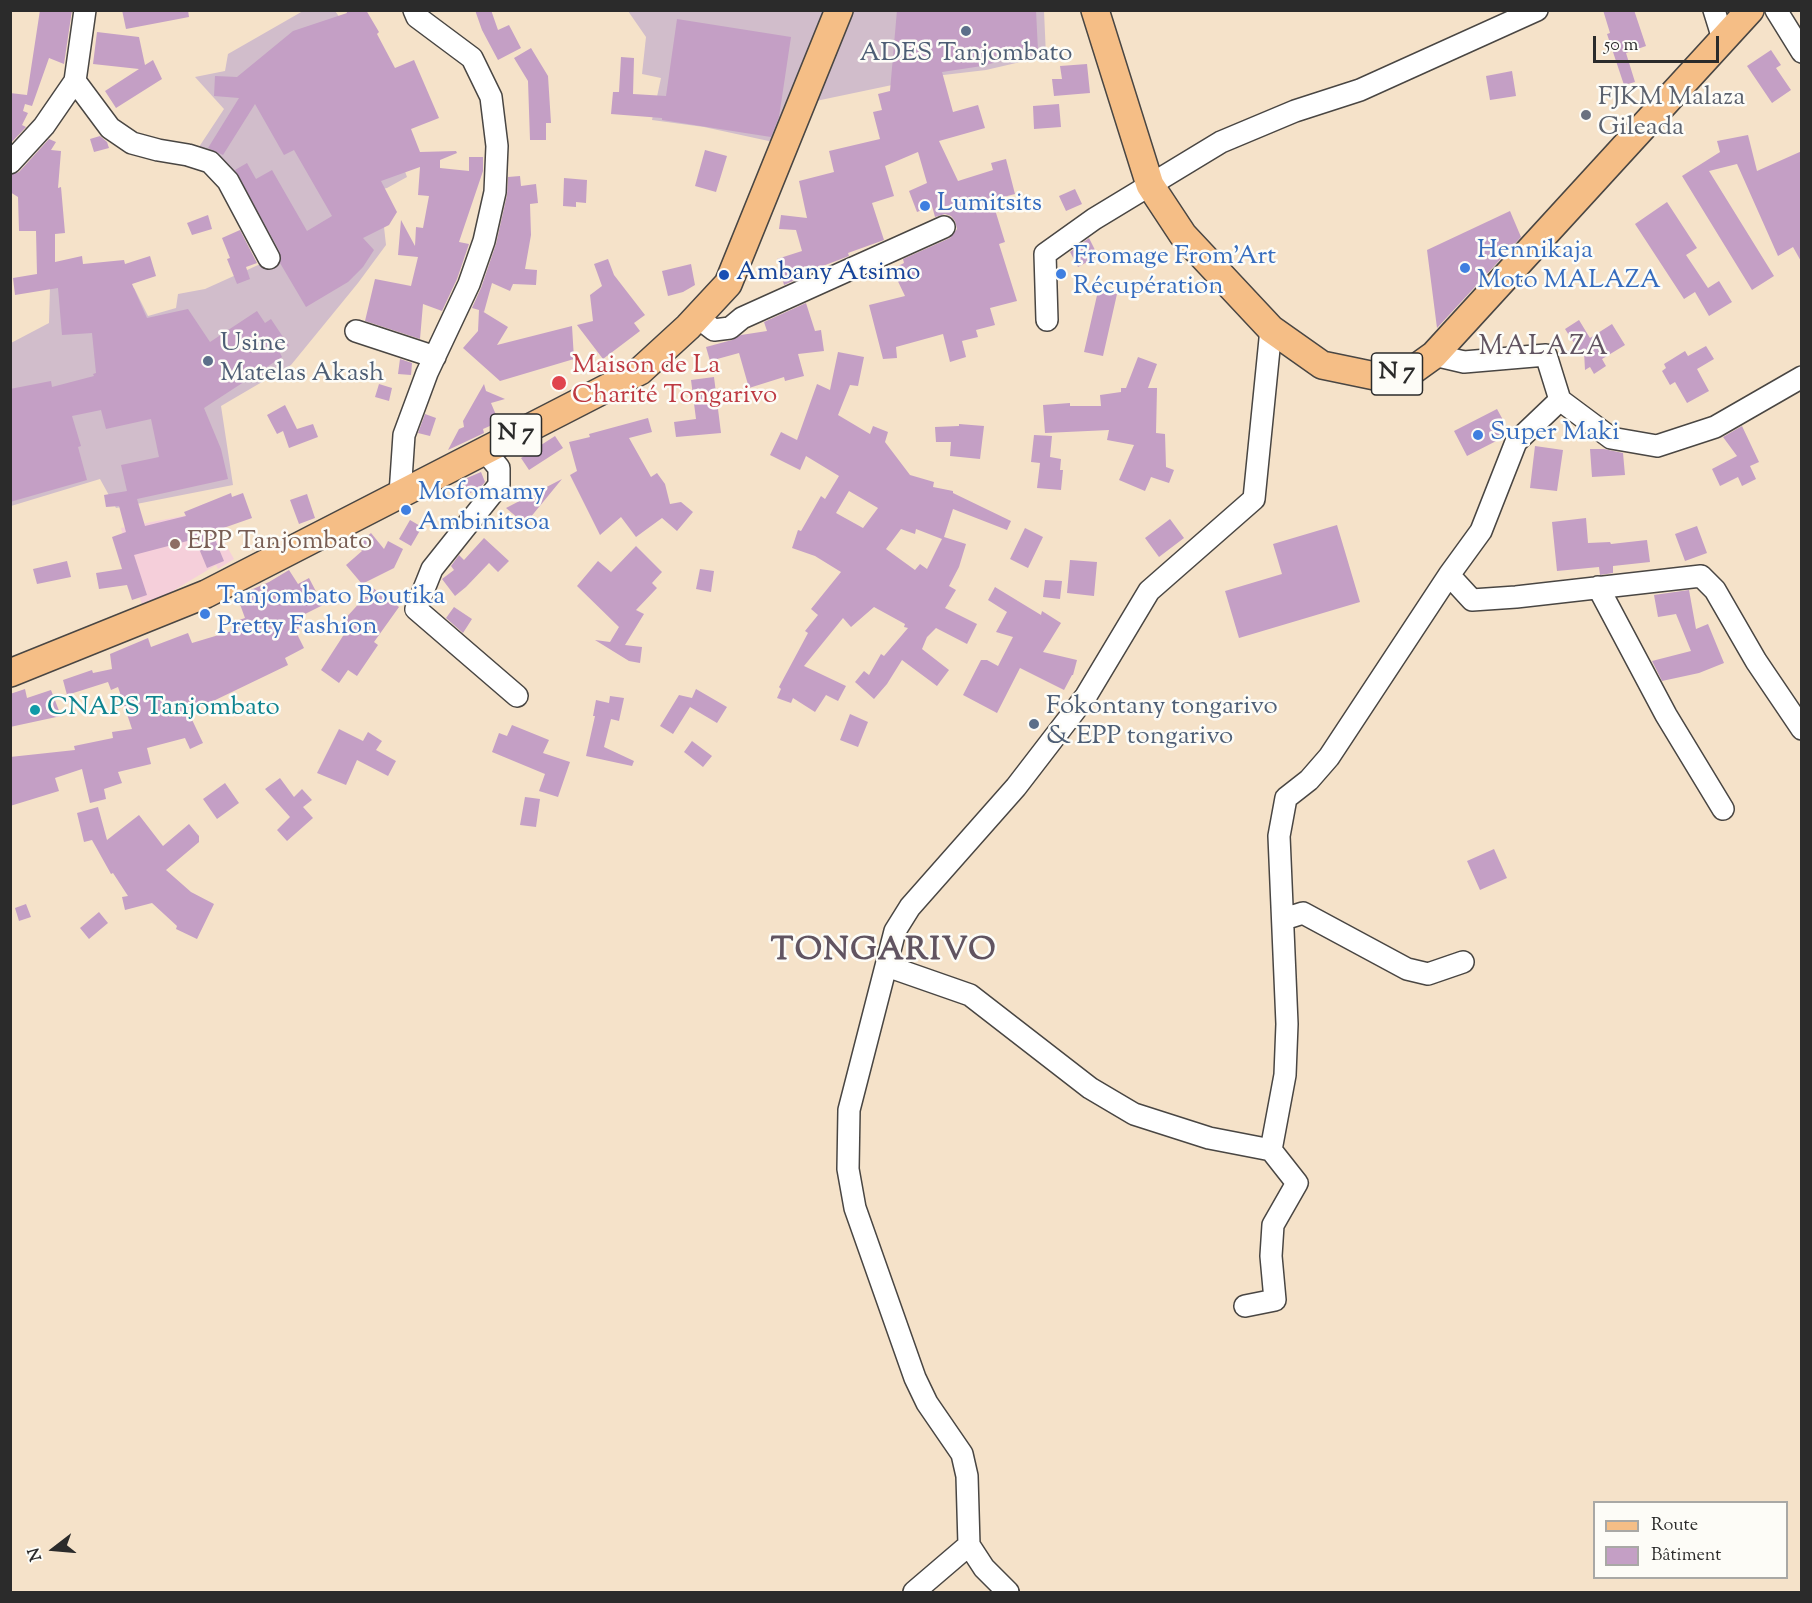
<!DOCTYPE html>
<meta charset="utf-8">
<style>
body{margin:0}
#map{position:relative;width:1812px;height:1603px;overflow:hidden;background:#f5e2c9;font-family:"Sorts Mill Goudy",serif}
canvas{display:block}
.frame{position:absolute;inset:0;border:12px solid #2b2b2b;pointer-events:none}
.legend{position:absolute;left:1593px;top:1501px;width:195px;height:78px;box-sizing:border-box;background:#fdfcf7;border:2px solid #a9a8a5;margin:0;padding:8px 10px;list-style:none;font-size:18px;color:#2b2b2b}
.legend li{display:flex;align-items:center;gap:12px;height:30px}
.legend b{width:30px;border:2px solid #a9a8a5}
.north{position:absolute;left:24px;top:1519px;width:60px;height:60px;-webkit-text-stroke:4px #fdfcf7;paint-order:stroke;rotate:254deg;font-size:16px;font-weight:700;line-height:24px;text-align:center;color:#2b2b2b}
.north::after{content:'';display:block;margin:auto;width:21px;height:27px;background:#2b2b2b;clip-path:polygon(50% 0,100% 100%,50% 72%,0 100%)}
.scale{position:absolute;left:1593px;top:36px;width:126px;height:27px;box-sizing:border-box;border:3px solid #2b2b2b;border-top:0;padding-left:8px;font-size:18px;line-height:21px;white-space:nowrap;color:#2b2b2b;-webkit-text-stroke:4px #fdfcf7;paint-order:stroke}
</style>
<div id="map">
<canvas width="1812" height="1603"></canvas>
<div class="frame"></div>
<ul class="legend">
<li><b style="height:8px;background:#f5be86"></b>Route</li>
<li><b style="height:16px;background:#c49fc5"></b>Bâtiment</li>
</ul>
<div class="north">N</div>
<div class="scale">50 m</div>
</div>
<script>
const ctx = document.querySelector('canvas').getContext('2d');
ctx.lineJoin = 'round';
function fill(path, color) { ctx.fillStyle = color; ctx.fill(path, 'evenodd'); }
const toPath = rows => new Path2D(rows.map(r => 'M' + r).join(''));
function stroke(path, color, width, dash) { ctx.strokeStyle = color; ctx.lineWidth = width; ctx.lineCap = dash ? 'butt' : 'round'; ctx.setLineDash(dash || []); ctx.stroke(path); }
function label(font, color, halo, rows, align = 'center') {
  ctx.font = font + ' "Sorts Mill Goudy",serif'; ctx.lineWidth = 5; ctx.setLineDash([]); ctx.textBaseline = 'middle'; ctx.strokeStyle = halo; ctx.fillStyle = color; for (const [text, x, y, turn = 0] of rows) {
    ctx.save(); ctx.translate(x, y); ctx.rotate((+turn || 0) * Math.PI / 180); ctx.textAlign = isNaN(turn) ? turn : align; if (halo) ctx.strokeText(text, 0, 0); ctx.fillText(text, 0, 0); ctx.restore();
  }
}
fill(toPath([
 [203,504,234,559,218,569,216,565,143,609,121,528,188,515]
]), '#f5cfda');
fill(toPath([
 [303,11,335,11,388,83,382,108,407,177,387,188,372,192,384,227,386,245,358,283,291,365,221,406,233,485,116,508,100,479,11,506,11,343,49,323,50,287,84,280,89,293,134,288,148,316,176,308,178,294,205,289,267,261,197,150,224,109,195,77,225,71,228,54],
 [628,11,1044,11,1046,56,986,70,935,76,792,106,778,143,704,127,652,120,661,78,642,74,646,37]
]), '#d1bdcb');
fill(toPath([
 [40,10,72,10,64,64,49,58,32,106,25,104,23,111,28,113,22,125,26,127,10,144,10,93,27,95],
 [122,10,188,10,189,17,126,29],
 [346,10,366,10,379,32,377,34,395,68,414,60,439,118,411,129,420,152,456,151,457,153,440,160,440,168,469,171,469,157,483,157,483,171,459,242,469,244,457,279,442,311,423,304,420,339,365,321,375,279,411,286,418,257,398,255,401,220,415,246,416,227,423,228,429,196,418,195,420,167,381,181,397,212,389,225,363,238,374,250,363,267,348,282,306,307,280,263,280,252,235,170,247,163,256,179,272,170,307,231,332,216,294,150,284,155,255,104,223,155,208,148,239,98,214,96,215,76,237,77,293,31,347,13],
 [475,10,491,10,498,30,509,25,521,48,498,60,482,30],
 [897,10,1036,10,1038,51,982,66,942,72,953,112,978,105,985,128,939,141,958,181,993,170,991,163,1006,159,1015,194,992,200,1005,242,999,244,1017,301,990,308,995,325,976,330,978,337,962,341,966,357,950,362,943,334,896,347,897,358,883,359,869,305,905,296,892,269,904,263,903,259,950,238,957,229,955,221,951,216,945,214,935,217,932,206,917,212,909,191,927,183,918,152,885,166,894,196,872,203,884,240,848,253,849,256,807,272,807,275,784,285,777,259,802,251,796,230,779,229,781,215,807,218,799,181,834,172,829,151,880,139,873,112,882,110,878,94,890,91],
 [1603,10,1634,10,1646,46,1626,53,1635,82,1624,85,1607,34,1610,33],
 [677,19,791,37,779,117,771,137,662,120,662,118,611,114,613,92,619,92,621,57,634,58,633,94,666,96],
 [97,32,139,37,145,65,153,60,162,79,116,108,105,91,139,69,93,64],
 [531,48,548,76,551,123,546,123,546,140,530,140,528,81,514,58],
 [1771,50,1781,65,1776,68,1791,90,1772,103,1747,66],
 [1087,64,1090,93,1054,96,1052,79,1062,79,1060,66],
 [1512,71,1516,96,1490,100,1486,76],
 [1059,104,1061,127,1034,129,1033,106],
 [1748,135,1757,171,1802,151,1802,263,1793,247,1778,256,1737,164,1709,171,1774,276,1752,290,1682,176,1720,152,1717,141],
 [100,136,107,142,109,148,94,152,90,139],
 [49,139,56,142,51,150,61,151,58,188,61,187,65,233,55,234,55,262,82,256,83,264,124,260,125,264,150,256,156,276,132,284,147,318,188,309,210,342,257,311,265,323,271,319,289,346,280,353,282,357,204,408,221,449,228,479,137,499,145,526,186,516,184,512,231,493,232,497,243,493,252,518,212,532,224,561,207,568,195,539,134,555,147,595,132,600,127,585,99,589,96,573,122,569,112,537,126,532,119,506,106,507,104,495,127,491,121,465,159,457,151,419,106,429,101,410,72,416,81,446,78,447,87,480,10,502,10,389,51,381,52,387,94,376,93,374,96,373,92,333,62,335,58,288,15,295,13,278,37,274,36,231,19,231,18,197,10,192,10,175,19,172],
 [705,150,727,156,716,192,695,186],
 [520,176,521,186,536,184,538,203,530,204,531,235,525,269,537,270,536,285,513,284,510,291,492,283,484,312,482,311,508,327,497,345,572,326,574,359,500,381,463,348,478,331,479,310,472,308,481,288,496,244,507,195,508,177],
 [564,178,587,180,586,203,576,202,576,207,563,206],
 [1075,189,1082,204,1066,211,1059,196],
 [1667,202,1697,248,1686,255,1708,288,1719,281,1732,302,1709,316,1695,292,1684,299,1635,224],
 [1510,211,1521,237,1437,328,1427,250],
 [208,215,212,229,192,235,187,223],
 [240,230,257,263,246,267,250,279,237,284,227,259,230,258,222,238],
 [1089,238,1098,256,1078,267,1070,252],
 [608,259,614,275,645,315,634,323,640,331,603,359,577,325,593,321,590,295,602,286,594,264],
 [691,264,695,285,683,292,668,296,662,271],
 [1098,291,1117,294,1103,356,1084,352],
 [806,303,815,331,821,330,824,351,798,354,804,376,785,381,784,377,749,388,739,353,710,361,706,347,732,340,741,335,767,331,764,322],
 [1579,320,1590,338,1612,324,1625,345,1602,359,1606,366,1594,374,1590,367,1585,370,1584,351,1568,351,1576,346,1565,329],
 [1706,346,1714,359,1697,369,1709,391,1687,403,1675,382,1670,385,1662,371,1666,368,1664,364,1685,351,1688,356],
 [838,352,864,357,858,386,850,385,838,415,870,434,873,426,888,432,885,442,910,475,934,482,933,487,953,491,953,493,1011,521,1007,530,953,509,944,537,966,544,959,567,949,586,956,590,945,608,977,624,967,644,936,628,927,637,922,649,949,670,937,686,902,660,887,684,874,699,855,682,864,671,869,675,881,654,884,656,908,628,904,627,905,624,874,607,851,627,843,618,804,666,846,686,838,701,826,695,815,712,793,698,791,703,777,698,781,689,779,687,808,633,805,631,818,615,811,609,841,572,815,556,792,548,798,530,801,531,821,496,825,499,839,476,806,456,800,470,770,455,781,432,797,440,817,384,830,390],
 [849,491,878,508,863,528,836,513],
 [901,529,915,534,916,529,942,539,927,569,920,564,915,570,886,549],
 [1138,357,1157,364,1148,388,1157,388,1156,433,1165,434,1166,467,1174,470,1169,483,1151,477,1145,491,1119,480,1134,445,1107,440,1109,430,1045,433,1043,405,1070,403,1070,406,1101,406,1100,395,1121,392,1121,388,1126,388],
 [400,359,412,363,411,375,398,374],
 [714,377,721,433,676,437,674,422,696,419,691,380],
 [379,384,392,388,389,401,375,397],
 [484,384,486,391,505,399,491,403,499,422,483,429,484,433,448,450,459,429,464,427,463,421],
 [285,405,297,429,313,424,318,437,289,448,283,431,277,434,267,415],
 [1497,409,1509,431,1504,437,1467,456,1454,431],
 [425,414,436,418,430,436,418,433],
 [648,418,652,432,629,438,651,477,657,473,665,484,670,504,681,502,693,512,677,531,662,518,636,537,621,517,600,535,570,475,577,471,569,442,590,437,589,434],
 [959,424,984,426,980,459,950,456,951,442,936,442,935,427,959,426],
 [1742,426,1759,462,1750,466,1756,479,1742,486,1738,477,1720,486,1712,469,1737,456,1723,437],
 [1034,435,1052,436,1050,457,1061,459,1060,470,1063,470,1061,490,1037,488,1040,463,1031,462],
 [555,436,563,448,529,470,521,458],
 [1535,446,1563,450,1557,491,1530,488],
 [1590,449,1604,449,1623,453,1625,475,1592,477],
 [481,472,485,482,479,489,466,495,460,481],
 [562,479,525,524,506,508],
 [307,494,315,518,299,524,290,500],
 [1586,518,1588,543,1610,542,1611,544,1647,540,1650,562,1613,566,1613,573,1600,575,1599,567,1557,571,1552,522],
 [1170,519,1184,538,1159,557,1145,538],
 [410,520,422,527,411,546,399,539],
 [1337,525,1360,602,1239,638,1225,591,1282,574,1273,544],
 [1697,526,1707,553,1685,561,1675,534],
 [1025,528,1043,537,1028,568,1010,559],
 [371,533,384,549,388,541,403,549,394,568,362,584,346,565,362,551,357,545],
 [484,538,509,561,498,572,489,563,466,587,455,596,442,579,454,570,451,566,459,555,464,560],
 [636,546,662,572,652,583,657,588,636,610,644,614,625,645,642,647,640,663,629,661,595,640,610,642,619,627,577,586,598,561,611,572],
 [1070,560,1097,562,1094,596,1067,593],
 [67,561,71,577,37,584,33,569],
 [700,569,714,571,711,592,696,589],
 [289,570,298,584,309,578,323,605,299,617,303,627,295,630,304,648,285,658,288,665,207,704,187,709,203,743,190,749,185,738,147,748,151,764,118,772,122,783,104,789,106,799,90,803,82,769,55,778,59,791,10,806,10,757,75,750,74,746,113,738,112,732,132,729,118,687,111,690,108,682,67,695,63,680,92,670,93,673,112,669,110,654,148,638,151,647,188,633,192,643,232,631,230,623,245,618,237,596,269,582],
 [1045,580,1062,581,1060,599,1043,597],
 [995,587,1041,615,1042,611,1061,623,1043,652,1077,660,1073,675,1072,675,1064,690,1020,668,997,713,963,695,981,660,987,660,998,666,1013,637,996,632,1007,612,988,600],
 [373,588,399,607,374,642,378,645,357,676,348,670,339,683,321,670,352,622,334,631],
 [1689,590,1696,629,1708,624,1724,663,1699,673,1662,681,1652,661,1691,651,1676,614,1658,617,1654,595],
 [454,607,472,619,463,633,446,618],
 [25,689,27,698,51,690,61,716,10,727,10,694],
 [696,689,727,707,717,723,690,707,673,734,660,726,679,695,692,698],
 [610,696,624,698,619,721,611,719,604,747,634,761,632,766,586,756,595,716,593,716,596,700,609,703],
 [850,714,868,722,858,747,840,740],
 [512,725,549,740,543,753,570,762,558,797,539,791,545,774,492,752,499,733,507,736],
 [339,729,363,741,368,732,382,741,376,750,396,761,388,776,357,760,346,785,317,773],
 [692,741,712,756,703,767,684,752],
 [280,778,294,797,302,789,312,800,303,807,313,818,287,841,277,830,290,817,265,789],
 [225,783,239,803,217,819,203,799],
 [525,797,540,799,536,827,520,825],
 [98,807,107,840,139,815,163,846,189,824,199,836,199,842,166,870,191,892,214,904,197,939,176,929,177,926,152,903,125,910,122,897,128,896,113,873,111,874,92,840,84,842,77,813],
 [1494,849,1507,878,1480,890,1467,861],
 [26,904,31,917,19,921,15,908],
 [99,912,108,923,89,939,80,928]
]), '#c49fc5');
const minor = toPath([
 [1714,10,1723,39],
 [1776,10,1802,52],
 [75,81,110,128,132,143,158,150,188,155,210,162,228,181,269,258],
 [10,163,44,126,75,81,85,10],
 [697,317,714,330,730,328,742,318,944,227],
 [1047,320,1045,254,1094,219,1221,142,1295,111,1360,90,1537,10],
 [356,331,435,357],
 [1434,355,1464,362,1546,355,1560,400,1611,438,1657,446,1715,427,1802,377],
 [485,451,499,468,499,485,432,569,416,609,517,696],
 [400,494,404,435,427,373,469,284,484,241,495,192,497,146,491,97,472,58,417,17,414,10],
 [1449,575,1472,600,1516,597,1701,576,1715,590,1756,661,1802,729],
 [1598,587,1666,715,1723,809],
 [1284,919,1303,913,1407,969,1428,974,1463,962],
 [887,966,970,995,1090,1088,1134,1114,1209,1138,1271,1150,1297,1183,1273,1225,1271,1256,1275,1300,1245,1306],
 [1271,1150,1285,1075,1287,1024,1279,836,1286,798,1309,780,1329,757,1449,575,1481,531,1516,442,1560,400],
 [914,1592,969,1545],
 [1008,1592,984,1568,969,1545,967,1476,962,1454,927,1403,915,1378,855,1208,848,1169,849,1110,895,931,910,907,1016,787,1086,696,1149,591,1254,499,1271,329]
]);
const major = toPath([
 [1095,10,1150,185,1183,235,1271,329,1322,365,1375,376,1409,373,1434,355,1750,10],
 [10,673,206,594,640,371,688,327,728,284,839,10]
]);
stroke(minor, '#494643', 24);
stroke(major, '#494643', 30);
stroke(minor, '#fff', 21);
stroke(major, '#f5be86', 27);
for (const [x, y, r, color] of [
 [966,31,6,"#5c6f8a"],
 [1586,115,6,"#6b7280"],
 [925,206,6,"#3f7fe0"],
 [1465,268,6,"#3f7fe0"],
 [1061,274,6,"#3f7fe0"],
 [724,275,6,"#1a4fb4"],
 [208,361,6,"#5c6f8a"],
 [559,383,8,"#e0444e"],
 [1478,435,6,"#3f7fe0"],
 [406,510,6,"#3f7fe0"],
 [175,544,6,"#8d6e63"],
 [205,614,6,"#3f7fe0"],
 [35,710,6,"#0f9aa8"],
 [1034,724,6,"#5c6f8a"]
]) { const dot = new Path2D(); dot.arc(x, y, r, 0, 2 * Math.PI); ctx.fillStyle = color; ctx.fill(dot); stroke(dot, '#fdfcf7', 2); }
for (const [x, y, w] of [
 [1397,374,51],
 [516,435,51]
]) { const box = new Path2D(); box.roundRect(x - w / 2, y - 21, w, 42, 4.5); ctx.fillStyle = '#fdfcf7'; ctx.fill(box); stroke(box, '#2b2b2b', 1.5); }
label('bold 24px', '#2b2b2b', null, [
 ["N 7",1397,374],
 ["N 7",516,435]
]);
label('26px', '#4e5e75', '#fdfcf7', [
 ["ADES Tanjombato",966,56,"center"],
 ["Usine",220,346],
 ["Matelas Akash",220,376],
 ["Fokontany tongarivo",1046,709],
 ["& EPP tongarivo",1046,739]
], 'left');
label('26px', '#5b616d', '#fdfcf7', [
 ["FJKM Malaza",1598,100],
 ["Gileada",1598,130]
], 'left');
label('26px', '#366cbe', '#fdfcf7', [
 ["Lumitsits",937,206],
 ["Hennikaja",1477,253],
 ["Moto MALAZA",1477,283],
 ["Fromage From'Art",1073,259],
 ["Récupération",1073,289],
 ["Super Maki",1490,435],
 ["Mofomamy",418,495],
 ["Ambinitsoa",418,525],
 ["Tanjombato Boutika",217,599],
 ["Pretty Fashion",217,629]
], 'left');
label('26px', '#164399', '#fdfcf7', [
 ["Ambany Atsimo",736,275]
], 'left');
label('26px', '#be3a42', '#fdfcf7', [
 ["Maison de La",572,368],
 ["Charité Tongarivo",572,398]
], 'left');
label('26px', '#785e54', '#fdfcf7', [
 ["EPP Tanjombato",187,544]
], 'left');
label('26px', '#0d838f', '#fdfcf7', [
 ["CNAPS Tanjombato",47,710]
], 'left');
ctx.letterSpacing = '1.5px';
label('27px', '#615461', '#fdfcf7', [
 ["MALAZA",1544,349]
]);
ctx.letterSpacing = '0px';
ctx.letterSpacing = '1.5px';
label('bold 32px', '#615461', '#fdfcf7', [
 ["TONGARIVO",884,954]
]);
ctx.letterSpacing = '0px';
</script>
